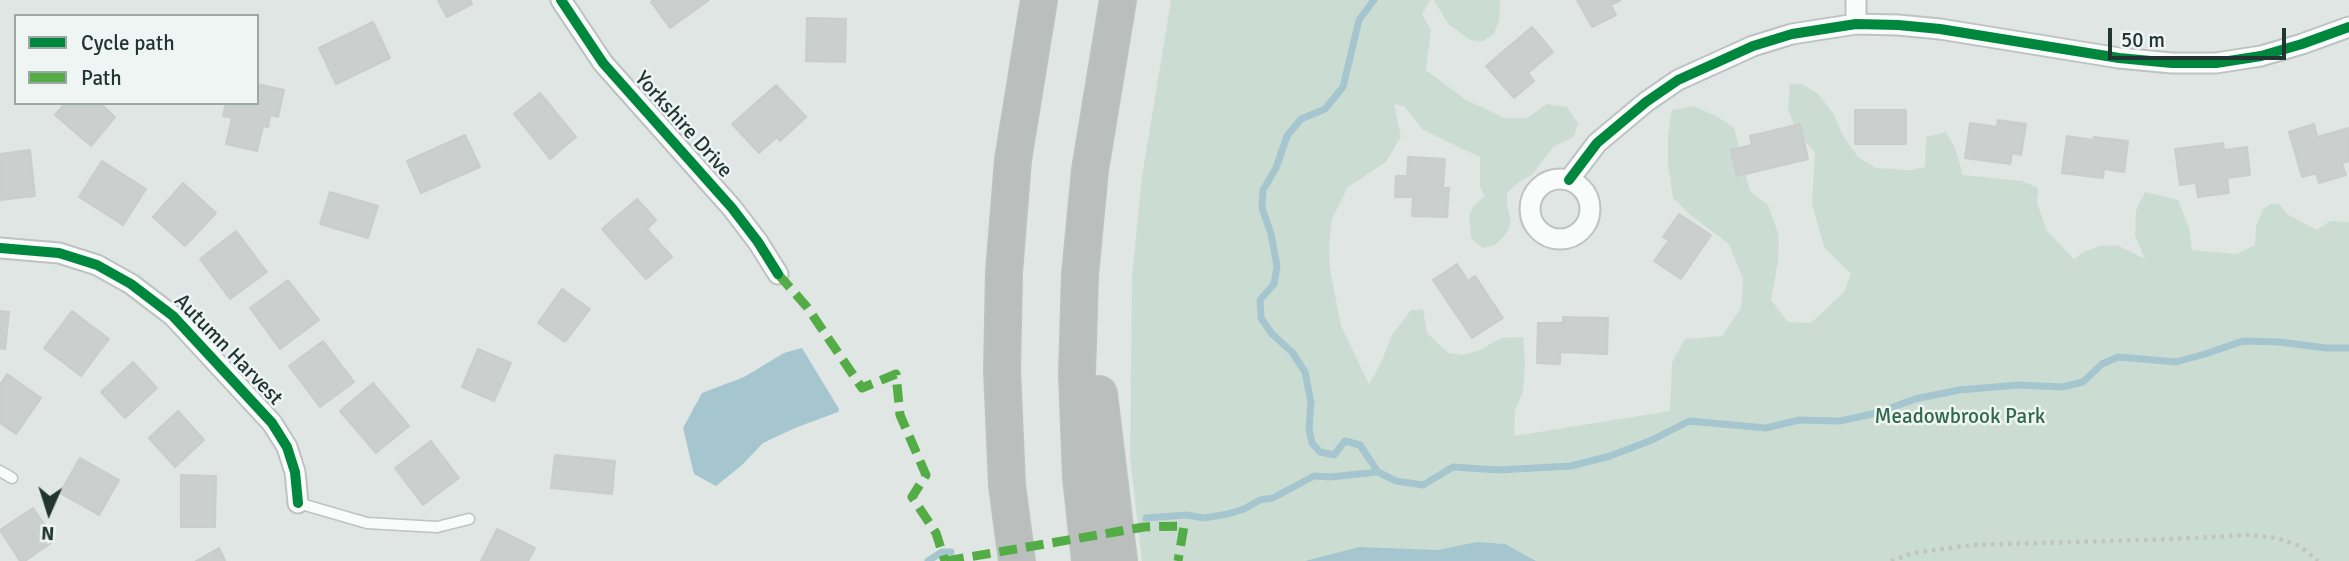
<!DOCTYPE html>
<style>
body{margin:0}
#map{position:relative;width:2349px;height:561px;overflow:hidden;background:#e0e6e3;font-family:Signika,sans-serif}
canvas{display:block}
.legend{position:absolute;left:14px;top:14px;width:245px;height:91px;box-sizing:border-box;background:#eef5f2;border:2px solid #9ca8a5;margin:0;padding:9px 12px;list-style:none;font-size:21px;color:#223532}
.legend li{display:flex;align-items:center;gap:14px;height:35px}
.legend b{width:35px;border:2px solid #9ca8a5}
.north{position:absolute;left:14px;top:477px;width:70px;height:70px;-webkit-text-stroke:5px #eef5f2;paint-order:stroke;rotate:183deg;font-size:19px;font-weight:700;line-height:28px;text-align:center;color:#223532}
.north::after{content:'';display:block;margin:auto;width:24px;height:32px;background:#223532;clip-path:polygon(50% 0,100% 100%,50% 72%,0 100%)}
.scale{position:absolute;left:2108px;top:28px;width:178px;height:32px;box-sizing:border-box;border:4px solid #223532;border-top:0;padding-left:9px;font-size:21px;line-height:24px;white-space:nowrap;color:#223532;-webkit-text-stroke:5px #eef5f2;paint-order:stroke}
</style>
<div id="map">
<canvas width="2349" height="561"></canvas>
<ul class="legend">
<li><b style="height:9px;background:#00873e"></b>Cycle path</li>
<li><b style="height:9px;background:#53ac45"></b>Path</li>
</ul>
<div class="north">N</div>
<div class="scale">50 m</div>
</div>
<script>
const ctx = document.querySelector('canvas').getContext('2d');
ctx.lineJoin = 'round';
function fill(path, color) { ctx.fillStyle = color; ctx.fill(path, 'evenodd'); }
const toPath = rows => new Path2D(rows.map(r => 'M' + r).join(''));
function stroke(path, color, width, dash) { ctx.strokeStyle = color; ctx.lineWidth = width; ctx.lineCap = dash ? 'butt' : 'round'; ctx.setLineDash(dash || []); ctx.stroke(path); }
function label(font, color, halo, rows, align = 'center') {
  ctx.font = font + ' Signika,sans-serif'; ctx.lineWidth = 5; ctx.setLineDash([]); ctx.textBaseline = 'middle'; ctx.strokeStyle = halo; ctx.fillStyle = color; for (const [text, x, y, turn = 0] of rows) {
    ctx.save(); ctx.translate(x, y); ctx.rotate((+turn || 0) * Math.PI / 180); ctx.textAlign = isNaN(turn) ? turn : align; if (halo) ctx.strokeText(text, 0, 0); ctx.fillText(text, 0, 0); ctx.restore();
  }
}
fill(toPath([
 [1171,0,1431,0,1422,14,1431,30,1426,70,1466,100,1505,118,1527,118,1547,104,1567,107,1578,123,1574,137,1553,147,1533,174,1519,182,1507,193,1507,204,1511,222,1506,234,1495,245,1482,248,1471,238,1469,216,1474,205,1485,196,1480,187,1480,157,1423,130,1405,107,1394,104,1401,137,1386,162,1348,187,1332,219,1329,246,1330,269,1341,326,1369,384,1381,363,1392,335,1411,310,1423,309,1427,333,1448,353,1463,355,1480,350,1501,338,1523,337,1525,363,1523,392,1515,410,1514,436,1670,411,1672,362,1685,339,1722,336,1741,308,1743,279,1729,244,1689,214,1673,198,1668,164,1668,133,1672,110,1693,106,1718,117,1734,128,1750,191,1768,205,1779,236,1778,261,1771,300,1788,322,1811,323,1844,292,1851,274,1824,247,1812,204,1815,152,1798,134,1788,110,1790,84,1802,84,1818,94,1833,113,1843,135,1858,157,1876,168,1910,170,1925,167,1926,137,1946,132,1955,148,1963,175,2022,181,2038,188,2037,203,2047,231,2074,259,2084,252,2100,246,2117,245,2145,259,2135,236,2136,210,2145,192,2178,200,2189,228,2192,250,2236,254,2255,245,2256,227,2263,209,2271,204,2279,204,2287,214,2317,230,2330,221,2349,222,2349,561,1142,561,1130,456,1132,276,1142,177],
 [1434,0,1500,0,1499,20,1494,34,1481,42,1470,40,1448,24]
]), '#cbddd2');
fill(toPath([
 [802,348,839,409,838,412,795,428,763,443,742,465,716,486,694,474,683,428,702,393,744,377,784,353],
 [1477,542,1505,544,1536,561,1305,561,1359,547,1438,550]
]), '#a5c6cf');
stroke(toPath([
 [1374,0,1359,20,1343,87,1325,109,1301,119,1287,136,1276,168,1263,190,1262,208,1271,234,1277,266,1274,284,1260,300,1261,318,1272,334,1292,352,1305,372,1311,402,1309,429,1312,443,1320,452,1334,455,1345,441,1360,445,1378,472,1396,481,1423,485,1453,467,1498,470,1571,466,1610,456,1652,440,1689,421,1766,428,1799,420,1840,421,1877,413,1915,399,1959,390,2019,385,2062,387,2083,382,2102,364,2118,357,2176,362,2205,354,2243,341,2279,342,2326,348,2349,348],
 [1146,518,1187,515,1204,518,1228,514,1244,509,1260,500,1273,498,1314,476,1330,477,1378,472],
 [928,561,942,552,951,552]
]), '#a5c6cf', 7);
const building = toPath([
 [438,0,470,0,472,4,447,17,438,0],
 [654,0,709,0,670,28,651,2,654,0],
 [1577,0,1621,0,1611,5,1616,15,1592,27,1577,0],
 [807,18,846,19,845,62,806,61,807,18],
 [373,22,390,58,336,84,319,48,373,22],
 [1532,27,1553,52,1528,73,1534,81,1514,98,1486,66,1532,27],
 [257,84,284,90,278,117,270,115,268,127,263,126,257,151,226,144,232,118,223,116,226,103,257,103,257,84],
 [776,85,806,117,780,141,777,137,759,153,732,124,776,85],
 [540,93,576,137,550,159,514,114,540,93],
 [65,103,100,103,115,117,91,146,55,115,65,103],
 [1855,110,1906,110,1906,144,1855,144,1855,110],
 [1998,120,2026,124,2021,155,2012,153,2010,164,1965,158,1970,123,1997,127,1998,120],
 [1800,124,1808,159,1737,176,1731,150,1752,145,1750,136,1800,124],
 [2314,124,2317,137,2349,128,2349,161,2342,163,2346,175,2319,183,2316,173,2302,177,2289,132,2314,124],
 [465,135,480,167,421,193,407,161,465,135],
 [2067,136,2093,140,2094,137,2128,141,2124,172,2104,169,2103,178,2062,173,2067,136],
 [2223,143,2224,150,2247,147,2250,175,2227,178,2229,193,2198,197,2196,183,2180,185,2175,149,2223,143],
 [30,150,35,196,0,200,0,154,30,150],
 [1408,157,1445,159,1443,188,1449,188,1447,217,1412,216,1413,197,1395,197,1396,176,1407,176,1408,157],
 [102,161,146,189,123,225,79,197,102,161],
 [183,183,216,213,185,246,153,217,183,183],
 [330,192,378,206,368,238,320,224,330,192],
 [637,199,656,220,647,229,672,257,646,279,602,229,637,199],
 [1679,214,1711,235,1681,279,1654,261,1669,240,1663,237,1679,214],
 [236,231,267,272,230,299,200,259,236,231],
 [1457,264,1468,281,1475,276,1503,318,1472,338,1433,280,1457,264],
 [288,280,319,320,280,349,250,308,288,280],
 [562,289,590,309,565,342,538,323,562,289],
 [0,311,9,312,5,349,0,348,0,311],
 [72,311,109,339,81,376,44,348,72,311],
 [1563,317,1608,318,1607,354,1560,352,1560,364,1537,363,1538,323,1563,323,1563,317],
 [323,341,354,382,320,407,289,366,323,341],
 [478,349,511,363,494,401,462,387,478,349],
 [133,362,157,388,125,418,101,392,133,362],
 [7,374,41,398,16,434,0,423,0,385,7,374],
 [373,383,409,426,376,453,340,411,373,383],
 [178,411,204,440,175,467,149,438,178,411],
 [431,441,459,478,423,505,395,468,431,441],
 [555,455,615,461,612,494,551,488,555,455],
 [80,458,119,480,99,515,60,493,80,458],
 [181,475,216,476,215,527,181,527,181,475],
 [33,508,55,540,25,561,20,561,0,530,33,508],
 [497,529,535,548,528,561,481,561,497,529],
 [219,548,225,561,196,561,219,548]
]);
fill(building, '#cbcfce');
stroke(building, '#c9cecc', 2);
const lane = toPath([
 [0,471,12,478],
 [298,503,367,523,437,527,469,519]
]);
const street = toPath([
 [561,0,603,63,732,208,758,242,778,274],
 [1856,24,1856,0],
 '1530 209a30 30 0 1 1 60 0a30 30 0 1 1-60 0Z',
 [1569,180,1597,143,1646,102,1678,80,1753,46,1792,34,1856,24,1898,25,1940,29,2119,58,2172,63,2216,63,2261,56,2302,44,2349,27],
 [0,248,59,253,97,265,131,284,173,316,272,423,287,447,295,472,298,503]
]);
const highway = toPath([
 [1099,394,1119,561],
 [1017,561,1007,485,1002,370,1004,272,1013,160,1039,0],
 [1090,561,1081,477,1077,374,1080,275,1090,170,1118,0]
]);
stroke(lane, '#bdc3c0', 13);
stroke(street, '#bdc3c0', 23);
stroke(highway, '#bbc2c0', 38);
stroke(toPath([
 [1891,561,1913,553,1972,545,2173,539,2247,535,2277,538,2300,546,2318,561]
]), '#bfc5c4', 4.5, [3.5, 5]);
stroke(lane, '#fafbfb', 10);
stroke(street, '#fafbfb', 19);
stroke(highway, '#babfbe', 35);
stroke(toPath([
 [778,274,807,307,862,388,896,374,900,415,926,475,912,497,936,533,945,561],
 [946,561,1144,527,1184,526,1178,561]
]), '#53ac45', 9, [18, 9]);
stroke(toPath([
 [561,0,603,63,732,208,758,242,778,274],
 [1569,180,1597,143,1646,102,1678,80,1753,46,1792,34,1856,24,1898,25,1940,29,2119,58,2172,63,2216,63,2261,56,2302,44,2349,27],
 [0,248,59,253,97,265,131,284,173,316,272,423,287,447,295,472,298,503]
]), '#00873e', 10);
label('21px', '#223532', '#eef5f2', [
 ["Yorkshire Drive",683,125,48],
 ["Autumn Harvest",228,350,46]
]);
label('21px', '#31674b', '#eef5f2', [
 ["Meadowbrook Park",1960,417]
]);
</script>
